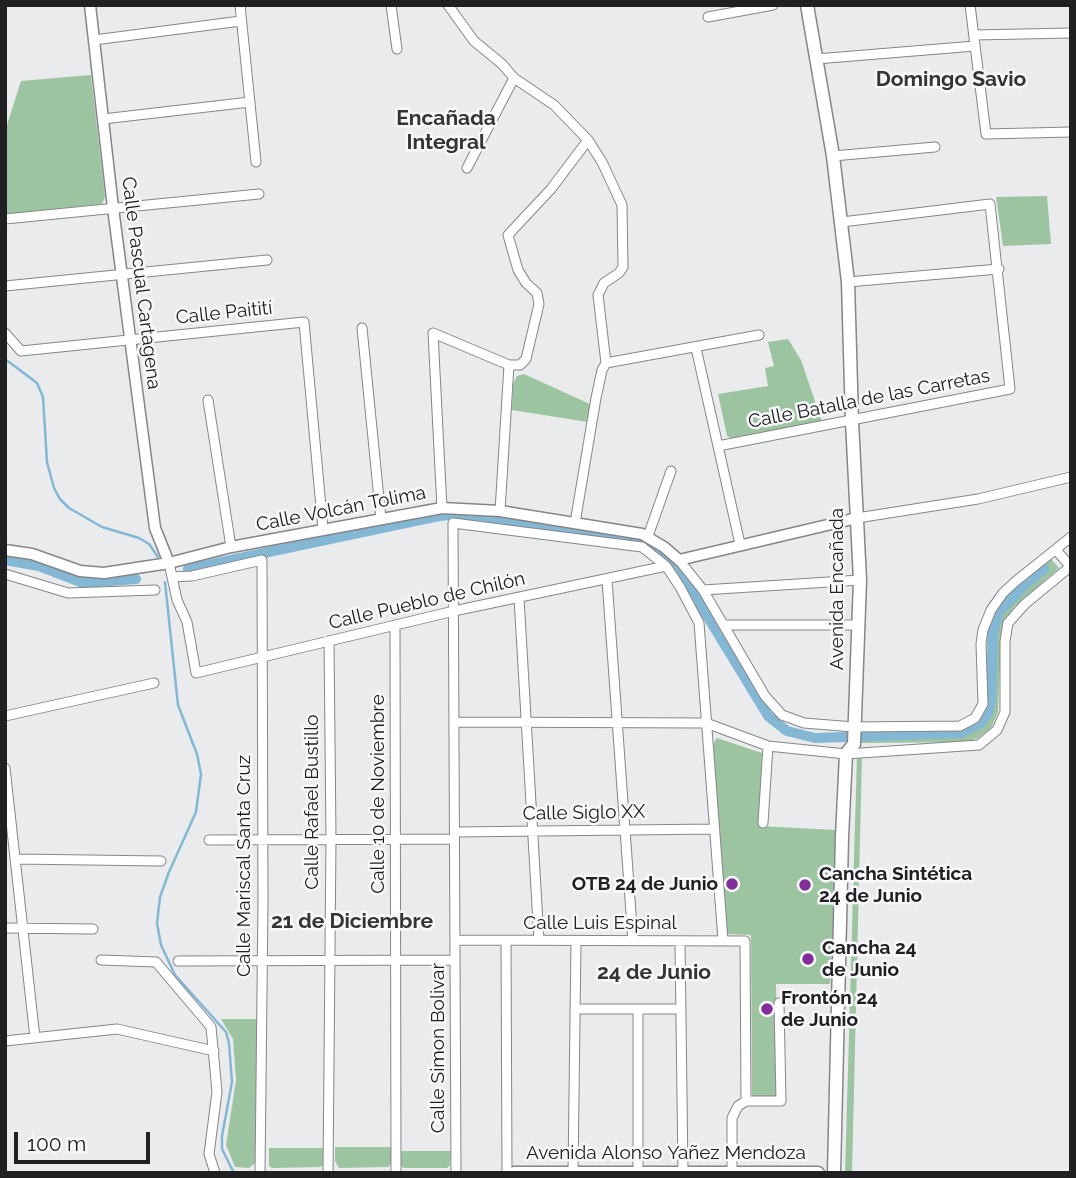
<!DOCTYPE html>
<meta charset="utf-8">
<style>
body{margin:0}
#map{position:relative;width:1076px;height:1178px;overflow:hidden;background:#eaebed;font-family:Raleway,sans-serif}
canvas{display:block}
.frame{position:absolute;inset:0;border:7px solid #202022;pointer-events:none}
.scale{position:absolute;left:14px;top:1132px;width:136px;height:32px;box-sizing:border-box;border:4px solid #202022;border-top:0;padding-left:9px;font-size:21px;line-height:24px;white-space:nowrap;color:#202022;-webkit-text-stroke:5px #f8f8fb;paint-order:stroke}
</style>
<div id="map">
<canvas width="1076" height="1178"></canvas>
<div class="frame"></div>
<div class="scale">100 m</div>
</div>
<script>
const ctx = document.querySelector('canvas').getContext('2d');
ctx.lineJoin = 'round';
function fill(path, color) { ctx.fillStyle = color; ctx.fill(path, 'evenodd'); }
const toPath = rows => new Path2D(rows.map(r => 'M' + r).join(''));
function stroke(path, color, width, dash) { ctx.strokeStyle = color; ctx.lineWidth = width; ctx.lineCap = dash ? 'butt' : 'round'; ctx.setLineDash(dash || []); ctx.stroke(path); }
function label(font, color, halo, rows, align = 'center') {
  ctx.font = font + ' Raleway,sans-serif'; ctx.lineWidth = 5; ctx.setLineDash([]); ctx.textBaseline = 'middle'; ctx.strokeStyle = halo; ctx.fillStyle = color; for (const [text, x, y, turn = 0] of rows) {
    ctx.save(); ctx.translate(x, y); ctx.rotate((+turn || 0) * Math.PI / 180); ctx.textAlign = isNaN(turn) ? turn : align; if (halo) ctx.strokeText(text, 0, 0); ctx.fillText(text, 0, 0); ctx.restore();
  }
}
fill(toPath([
 [91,75,105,197,102,204,5,214,5,131,21,81],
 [1047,196,1051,244,1003,246,996,197],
 [788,339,801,360,822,422,732,439,727,436,718,394,768,386,765,368,774,366,768,342],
 [524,374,590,404,588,422,512,410,513,384,517,376],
 [1051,559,1059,568,1014,607,1006,619,1001,638,998,712,991,728,978,738,967,742,861,743,861,732,950,730,976,721,983,713,986,705,987,636,994,614,1006,596],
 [717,738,762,753,759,826,836,830,836,839,839,839,830,984,776,984,778,1096,752,1096,751,935,727,934,712,746],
 [857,754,862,755,852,1173,845,1173],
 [221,1019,257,1019,255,1163,249,1168,235,1167,226,1145,236,1080,233,1039],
 [335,1147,391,1147,391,1164,388,1167,339,1168,335,1161],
 [269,1148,324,1148,324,1164,321,1167,272,1168,269,1166],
 [401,1151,451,1151,450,1165,447,1168,404,1168,400,1165]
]), '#9dc4a0');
stroke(toPath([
 [5,359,37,383,43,397,47,462,54,488,60,499,69,508,102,527,139,538,149,544,158,557],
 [165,582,178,705,197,754,201,774,196,812,169,872,160,897,157,923,161,945,175,975,226,1032,229,1043,232,1082,222,1136,222,1149,234,1173]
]), '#83b7d3', 2.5);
stroke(toPath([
 [5,560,39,566,83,583,136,579],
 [188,569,439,516,460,514,649,542,674,566,684,578,768,716,787,731,815,738,961,733,981,723,988,713,991,701,993,632,999,612,1027,583,1044,569]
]), '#83b7d3', 10);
const minor = toPath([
 [240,5,256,162],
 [391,5,397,49],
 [448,5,474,41,502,64,514,78,554,105,588,140,602,162,622,205,623,267,619,273,604,283,598,295,606,363,602,370,596,398,575,523],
 [970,5,986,134,1071,132],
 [708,17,773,5],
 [974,35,1071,33],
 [94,40,241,21],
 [816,59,975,46],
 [103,119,250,102],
 [833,156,935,147],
 [467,168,514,78],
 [5,219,259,194],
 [848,282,999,269],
 [5,286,267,260],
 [362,328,381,519],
 [5,333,21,351,304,322,323,529],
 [696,348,740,544],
 [606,363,759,335],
 [208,400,231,547],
 [718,446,1010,389,990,204,842,222],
 [442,508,433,333,509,365],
 [500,511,509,365,520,365,526,359,539,304,537,293,526,283,518,270,508,235,551,189,588,140],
 [857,518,978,499,1071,477],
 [648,536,671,471],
 [1056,550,1071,567],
 [679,560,703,590,765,696,782,715,804,723,854,727,960,726,975,718,983,704,981,644,983,630,991,610,1003,593,1016,581,1071,537],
 [169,563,177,600,187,622,196,673,454,611,666,566],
 [5,574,68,593,155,590],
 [172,577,192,576,262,560,263,901,260,1173],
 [607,580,633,941],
 [703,590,860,580],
 [519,598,539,940],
 [395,625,396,1173],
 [724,625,859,625],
 [5,716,154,683],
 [454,722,706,723,768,746,846,754,979,745,997,730,1005,712,1005,641,1008,623,1025,604,1071,566],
 [5,768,35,1038],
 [763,823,768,746],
 [455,832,714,829],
 [209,840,453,839],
 [15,859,161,861],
 [5,928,93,929],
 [455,940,745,941,746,1101],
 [506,940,507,1173],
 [680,941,683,1173],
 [101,960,156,962,211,1027,217,1092,209,1154,215,1173],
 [178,961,455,960],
 [575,1009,681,1009],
 [638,1009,638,1172],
 [5,1041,117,1029,214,1051],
 [732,1172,732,1118,738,1106,746,1101,781,1101,779,1003],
 [328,1173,331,839,329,641],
 [456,1173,453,523,642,547,666,566,680,587,699,623,723,940],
 [573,1173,576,941]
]);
const tertiary = toPath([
 [90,5,113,208,155,528,169,563],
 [5,550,32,554,80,571,104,573,169,563,231,547,442,508,500,511,642,534,664,547,679,560,857,518]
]);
const secondary = toPath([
 [807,5,833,156,848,282,852,421,860,580,854,744,846,754,842,837,834,1173],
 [514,1173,818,1173]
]);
stroke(minor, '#868689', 11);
stroke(tertiary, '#868689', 13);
stroke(secondary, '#868689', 15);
stroke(minor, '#fff', 9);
stroke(tertiary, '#fff', 10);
stroke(secondary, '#fff', 12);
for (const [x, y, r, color] of [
 [732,884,7,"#832d9b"],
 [805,885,7,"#832d9b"],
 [808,959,7,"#832d9b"],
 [767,1009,7,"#832d9b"]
]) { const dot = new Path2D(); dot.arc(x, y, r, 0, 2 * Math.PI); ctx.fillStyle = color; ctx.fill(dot); stroke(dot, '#f8f8fb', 2.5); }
label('19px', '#202022', '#f8f8fb', [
 ["Calle Pascual Cartagena",141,283,83],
 ["Calle Paitití",224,313,-6],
 ["Calle Batalla de las Carretas",869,399,-11],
 ["Calle Volcán Tolima",341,509,-11],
 ["Avenida Encañada",837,589,-90],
 ["Calle Pueblo de Chilón",427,601,-13],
 ["Calle 10 de Noviembre",378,794,-90],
 ["Calle Rafael Bustillo",312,802,-90],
 ["Calle Siglo XX",584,813,-1],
 ["Calle Mariscal Santa Cruz",244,866,-90],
 ["Calle Luis Espinal",600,923],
 ["Calle Simon Bolivar",438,1048,-90],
 ["Avenida Alonso Yañez Mendoza",666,1153]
]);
label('bold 19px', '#202022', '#f8f8fb', [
 ["Cancha Sintética",819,874],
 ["24 de Junio",819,896],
 ["OTB 24 de Junio",718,884,"right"],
 ["Cancha 24",822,948],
 ["de Junio",822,970],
 ["Frontón 24",781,998],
 ["de Junio",781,1020]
], 'left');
label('bold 21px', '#343437', '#f8f8fb', [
 ["Domingo Savio",951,80],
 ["Encañada",446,119],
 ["Integral",446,143],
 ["21 de Diciembre",352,922],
 ["24 de Junio",654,973]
]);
</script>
